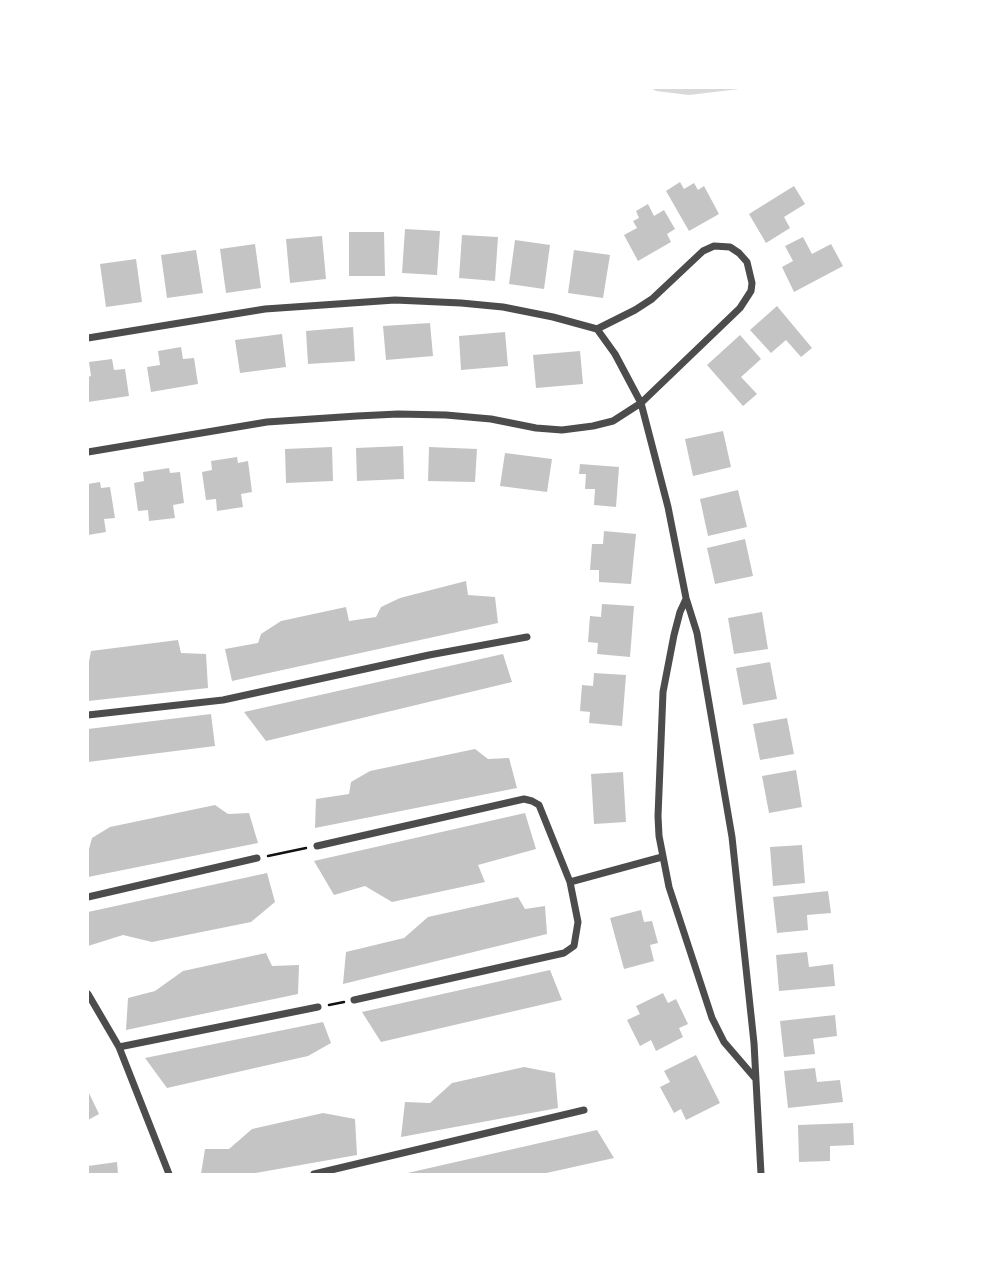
<!DOCTYPE html>
<style>
body{margin:0}
#map{position:relative;width:993px;height:1262px;overflow:hidden;background:#fff;font-family:"Fira Sans",sans-serif}
canvas{display:block}
.frame{position:absolute;inset:0;border:89px solid #fff;pointer-events:none}
</style>
<div id="map">
<canvas width="993" height="1262"></canvas>
<div class="frame"></div>
</div>
<script>
const ctx = document.querySelector('canvas').getContext('2d');
ctx.lineJoin = 'round';
function fill(path, color) { ctx.fillStyle = color; ctx.fill(path, 'evenodd'); }
const toPath = rows => new Path2D(rows.map(r => 'M' + r).join(''));
function stroke(path, color, width, dash) { ctx.strokeStyle = color; ctx.lineWidth = width; ctx.lineCap = dash ? 'butt' : 'round'; ctx.setLineDash(dash || []); ctx.stroke(path); }
fill(toPath([
 [651,88,748,88,689,95,656,91]
]), '#d9d9d9');
fill(toPath([
 [680,182,684,189,694,183,698,190,704,186,719,214,689,231,666,191],
 [794,186,805,204,784,217,790,228,766,243,749,214],
 [648,204,654,216,664,210,675,229,667,234,671,242,638,261,624,235,637,228,633,221,639,218,636,211],
 [405,229,440,231,437,275,402,273],
 [349,232,384,232,385,276,349,276],
 [462,235,498,237,495,281,459,278],
 [322,236,326,279,290,283,286,239],
 [803,237,812,254,831,244,843,266,794,292,782,267,793,261,785,246],
 [515,240,550,245,544,289,509,284],
 [255,244,261,288,226,293,220,249],
 [196,250,203,293,167,298,161,255],
 [574,250,610,255,603,298,568,293],
 [136,259,142,302,106,307,100,264],
 [777,306,812,348,801,357,786,340,771,353,750,330],
 [430,323,433,356,386,360,383,326],
 [353,327,355,361,308,364,306,331],
 [505,332,508,366,461,370,459,336],
 [282,334,286,367,240,373,235,340],
 [740,335,761,359,741,377,757,394,743,406,707,365],
 [181,347,183,359,194,358,198,384,151,392,147,367,160,365,158,351],
 [580,351,583,384,536,388,533,355],
 [112,359,114,370,125,369,129,396,88,402,88,377,91,376,89,362],
 [723,431,731,467,693,476,685,439],
 [403,446,404,479,357,481,356,448],
 [332,447,333,481,286,483,285,449],
 [429,447,477,449,475,482,428,481],
 [505,453,552,459,547,492,500,486],
 [237,457,238,463,248,461,252,492,241,494,243,507,217,511,216,499,206,500,202,472,212,470,211,461],
 [580,464,619,467,616,507,594,505,595,489,585,489,586,474,579,474],
 [169,468,170,473,180,472,184,503,173,505,175,518,149,521,148,510,138,511,134,483,144,481,143,472],
 [100,482,101,488,110,487,115,518,104,519,106,532,88,535,88,484],
 [738,490,747,527,708,536,700,499],
 [604,531,636,534,631,584,599,582,599,570,590,570,592,544,603,544],
 [745,539,753,576,715,584,707,548],
 [466,581,468,595,495,597,498,623,232,681,225,649,258,643,261,634,281,621,346,607,349,621,376,617,381,607,400,598],
 [602,604,634,606,630,657,597,654,598,643,588,642,590,616,601,617],
 [762,612,768,649,734,654,728,618],
 [178,640,181,653,206,654,208,688,88,701,88,667,91,651],
 [503,654,512,682,266,741,244,712],
 [770,662,777,699,743,705,736,668],
 [594,673,626,675,622,726,589,723,590,712,580,711,582,685,593,686],
 [211,714,215,746,88,762,88,729],
 [787,718,794,754,760,760,753,724],
 [475,749,488,759,509,758,517,788,315,828,316,799,349,794,351,782,370,771],
 [796,770,802,807,769,813,762,776],
 [623,772,626,822,594,824,591,774],
 [215,805,228,814,249,813,258,843,88,877,88,849,89,849,92,838,110,827],
 [525,813,536,849,478,865,485,882,392,902,365,886,334,895,314,861],
 [802,845,805,883,773,886,770,847],
 [267,873,275,902,251,922,152,942,123,935,88,946,88,912],
 [828,891,831,913,807,915,808,930,777,933,773,897],
 [518,897,525,909,545,906,547,934,343,984,346,952,404,938,428,917],
 [641,910,644,922,652,921,658,943,650,945,654,961,624,969,610,918],
 [807,952,809,967,833,964,835,986,779,991,776,955],
 [266,953,272,966,299,965,298,994,126,1030,128,998,155,991,183,971],
 [550,970,562,1000,381,1042,362,1012],
 [663,993,668,1003,676,999,688,1024,679,1028,683,1037,656,1051,651,1040,640,1046,627,1020,640,1014,636,1006],
 [835,1015,837,1036,813,1039,815,1054,784,1057,780,1021],
 [323,1022,331,1043,308,1056,167,1088,145,1058],
 [696,1055,720,1103,686,1120,681,1109,674,1113,660,1087,670,1082,664,1071],
 [524,1067,555,1073,558,1108,401,1137,405,1102,430,1103,452,1083],
 [815,1068,817,1082,840,1080,843,1102,788,1108,784,1071],
 [88,1091,99,1114,88,1120],
 [323,1113,355,1119,357,1155,250,1174,201,1174,205,1149,229,1149,252,1129],
 [853,1123,854,1145,830,1146,830,1161,799,1162,798,1125],
 [597,1130,614,1158,542,1174,403,1174],
 [117,1162,118,1174,88,1174,88,1166]
]), '#c4c4c4');
stroke(toPath([
 [268,856,306,848],
 [329,1005,344,1002]
]), '#111', 2.5);
stroke(toPath([
 [88,338,265,309,395,300,461,303,503,307,553,317,597,329,615,354,641,403,668,507,686,598,697,633,732,837,754,1043,761,1174],
 [88,452,267,422,357,416,398,414,446,415,491,419,536,428,562,430,593,426,613,421,641,403,740,308,751,291,752,283,747,262,739,253,730,247,714,246,703,251,652,299,635,310,597,329],
 [686,599,680,612,674,635,663,692,658,816,659,836,669,887,712,1018,724,1042,755,1078],
 [88,715,223,700,429,655,527,637],
 [317,846,524,799,532,801,539,805,570,882,578,922,574,946,564,953,354,1000],
 [570,882,662,857],
 [88,897,257,858],
 [88,994,119,1047,169,1174],
 [119,1047,318,1007],
 [314,1174,584,1110]
]), '#4c4c4c', 7);
</script>
